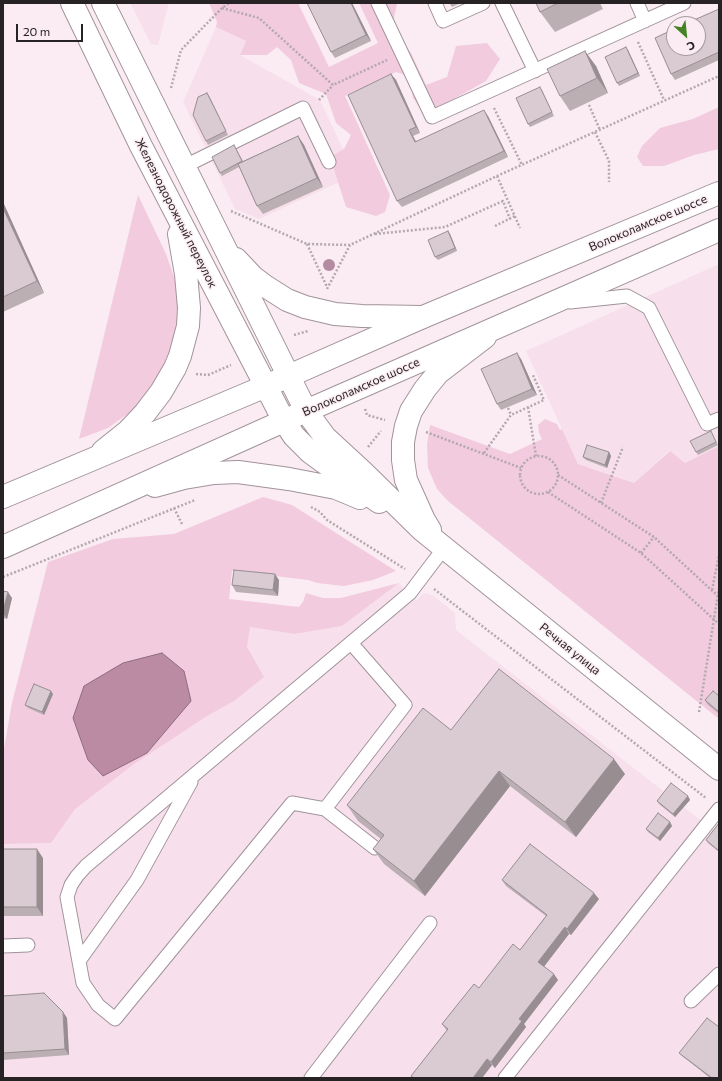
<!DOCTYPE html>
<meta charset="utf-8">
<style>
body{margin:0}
#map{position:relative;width:722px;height:1081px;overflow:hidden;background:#faecf2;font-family:Commissioner,sans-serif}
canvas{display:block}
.frame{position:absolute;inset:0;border:4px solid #272224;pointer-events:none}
.north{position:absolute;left:666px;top:16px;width:40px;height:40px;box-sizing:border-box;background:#faecf2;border:1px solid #a69ba0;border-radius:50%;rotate:153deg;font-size:11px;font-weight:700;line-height:16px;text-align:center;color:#272224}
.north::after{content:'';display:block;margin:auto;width:14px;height:18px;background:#438324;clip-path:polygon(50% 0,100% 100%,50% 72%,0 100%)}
.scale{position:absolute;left:16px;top:24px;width:67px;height:18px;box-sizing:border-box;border:2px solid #272224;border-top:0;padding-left:5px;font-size:12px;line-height:14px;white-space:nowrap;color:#272224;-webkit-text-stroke:3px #faecf2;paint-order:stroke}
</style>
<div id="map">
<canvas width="722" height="1081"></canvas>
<div class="frame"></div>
<div class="north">С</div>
<div class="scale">20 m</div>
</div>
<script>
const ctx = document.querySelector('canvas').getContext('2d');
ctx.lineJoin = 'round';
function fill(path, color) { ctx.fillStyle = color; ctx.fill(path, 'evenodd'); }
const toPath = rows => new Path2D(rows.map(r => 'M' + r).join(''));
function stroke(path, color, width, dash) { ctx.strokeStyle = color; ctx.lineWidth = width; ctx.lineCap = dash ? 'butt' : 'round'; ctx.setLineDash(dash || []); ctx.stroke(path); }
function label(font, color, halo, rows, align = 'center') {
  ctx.font = font + ' Commissioner,sans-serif'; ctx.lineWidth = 3; ctx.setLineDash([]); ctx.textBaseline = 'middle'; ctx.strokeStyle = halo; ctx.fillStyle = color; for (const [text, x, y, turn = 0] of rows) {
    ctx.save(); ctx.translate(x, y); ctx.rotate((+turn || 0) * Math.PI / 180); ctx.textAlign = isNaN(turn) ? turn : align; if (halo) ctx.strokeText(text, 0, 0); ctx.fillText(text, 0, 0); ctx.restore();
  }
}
fill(toPath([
 [130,3,169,3,158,45,151,44],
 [216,27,246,41,240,55,320,100,355,175,259,219,235,209,183,102],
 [719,264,719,446,685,463,669,451,634,483,578,464,526,351],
 [399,583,417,601,421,595,426,593,434,596,455,613,456,630,707,825,717,832,719,829,719,1078,3,1078,3,844,51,843,64,682,237,625,295,634,342,626]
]), '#f7e0eb');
fill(toPath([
 [209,3,298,3,329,67,378,43,359,3,397,3,392,29,411,53,426,85,447,77,456,46,487,43,500,59,486,81,425,115,413,98,409,76,396,72,345,96,390,195,385,212,376,216,346,207,330,157,344,149,351,135,336,123,326,94,299,83,291,60,277,47,267,55,240,55,246,41,216,27,217,22],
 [719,107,719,149,694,155,664,166,643,166,637,157,642,146,660,128,693,119],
 [138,195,166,254,178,288,178,318,175,343,169,363,136,408,108,428,79,439],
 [545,419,557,424,560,430,562,429,578,464,634,483,670,451,685,463,719,446,719,719,448,501,437,489,428,468,427,444,430,425,510,454,542,439,539,433,538,425],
 [263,497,292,505,396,571,373,580,344,586,317,583,308,580,232,571,229,599,299,607,303,602,306,593,323,598,341,598,399,583,342,626,295,634,250,627,247,647,264,677,234,701,207,716,134,764,75,809,51,843,3,844,3,754,12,703,48,562,113,539,174,534],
 [184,671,191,701,147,753]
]), '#f2cbde');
const water = toPath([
 [162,653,184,671,191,701,147,753,103,776,88,760,73,718,84,686,123,663,162,653]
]);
fill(water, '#bb8ba3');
stroke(water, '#8f6c7d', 1);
const lane = toPath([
 [378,3,432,117,684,3],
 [435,3,443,21,483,3],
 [502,3,535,71],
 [637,3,645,21],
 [183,167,303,108,329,162],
 [570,302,627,296,649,308,707,424,719,419],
 [351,643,405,705,325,809,292,803,115,1019,98,1005,83,983,67,897,71,885,77,876,86,866,410,593,444,548],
 [325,809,375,848],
 [3,946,28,945],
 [79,961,137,880,191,782],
 [691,1001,719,974],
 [311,1078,430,923],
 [505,1078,719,809]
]);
const secondary = toPath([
 [72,3,141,146,284,421,294,436,310,452,379,502],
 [103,3,306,411,325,437,363,472,422,530,719,769],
 [236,259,253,277,265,286,287,300,305,307,335,314,362,316,423,317],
 [103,451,128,431,145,413,161,392,175,368,180,356,188,326,189,308,186,274,179,234],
 [155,486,184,478,214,473,238,472,289,479,336,488,360,498],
 [430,530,424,520,406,480,403,460,403,442,406,426,411,411,425,389,438,373,485,337]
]);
const primary = toPath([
 [3,497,266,386,423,317,719,193],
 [3,547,306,411,719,230]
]);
stroke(lane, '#a1939a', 15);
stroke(secondary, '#a1939a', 24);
stroke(primary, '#a1939a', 24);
stroke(toPath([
 [222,8,259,18,333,85,387,60],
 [638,42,664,100],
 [171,88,181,50,222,8,229,3],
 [319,100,333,85],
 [589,105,600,130],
 [494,108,522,165],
 [595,132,609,161,609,182],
 [497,176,520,228],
 [231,211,307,244,350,245,497,176,719,76],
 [495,226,515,216],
 [375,234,445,227,503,201,510,219],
 [307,244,327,287],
 [327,289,350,245],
 [294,335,308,331],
 [196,374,208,375,231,365],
 [528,407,536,456],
 [508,408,511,415],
 [365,409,367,415,385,420],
 [426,432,521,468],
 [368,447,381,431],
 [484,453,511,415,544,400,533,375],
 '520 475a19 19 0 1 1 38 0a19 19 0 1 1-38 0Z',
 [558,475,654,537,719,597],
 [548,492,641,553,719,624],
 [601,503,623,447],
 [311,507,320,512,327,520,405,569],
 [174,508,182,524],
 [641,553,654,537],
 [3,577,195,500],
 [434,589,706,798],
 [712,590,719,555],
 [699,712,719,588]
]), '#b3a8ad', 2.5, [2, 2]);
stroke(lane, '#fff', 13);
stroke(secondary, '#fff', 22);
stroke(primary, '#fff', 22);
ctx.fillStyle = '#b48ca1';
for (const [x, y] of [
 [329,265]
]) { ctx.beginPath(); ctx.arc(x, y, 6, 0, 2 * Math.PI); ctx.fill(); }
fill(toPath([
 [307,3,352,3,371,41,335,58,331,52],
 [449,3,461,3,452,7],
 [536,3,600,3,603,9,555,32,540,12],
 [719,9,719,60,675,80,671,74],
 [628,50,640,76,619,86,617,83],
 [596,66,608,93,570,111,560,96],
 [391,74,396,80,420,133,413,136,416,141,488,116,508,157,402,207,397,201],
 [542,90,554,116,530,127,528,124],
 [207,93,209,96,228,135,208,145,206,141],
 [298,136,304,145,323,187,263,214,257,206,239,167,222,176,220,173,234,145,243,161],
 [3,202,44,293,3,312],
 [448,231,450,234,457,251,438,260,435,257],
 [521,359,537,395,501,410,497,404],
 [711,431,718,445,698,455,696,452],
 [609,452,611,456,607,468,586,460,583,457],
 [279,580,278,596,236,592,232,585],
 [3,591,12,598,7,619,3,618],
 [53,694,44,715,28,708,25,705],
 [719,696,719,714,707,704,705,700],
 [451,730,625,774,576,837,510,786,425,896,384,864,373,849,381,839,358,821,347,805],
 [688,796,690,800,675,817,659,804,657,801],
 [670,822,672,826,660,841,648,832,646,829],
 [719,823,719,852,708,843,706,840],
 [3,849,43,858,43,916,3,916],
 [502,880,599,899,571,935,569,934,544,966,558,980,524,1024,526,1027,495,1068,492,1065,482,1078,413,1078,411,1076,447,1031,442,1024,520,950,546,916,506,886],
 [3,996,63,1012,67,1018,69,1055,3,1060],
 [679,1053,719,1078,710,1078,682,1056]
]), '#bbafb4');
fill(toPath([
 [351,3,352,3,371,41,366,35],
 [626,47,628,50,640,76,638,73],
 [585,51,596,66,608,93,597,78],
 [391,74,396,80,420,133,416,127],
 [207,93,209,96,228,135],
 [484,110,488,116,508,157,504,151],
 [409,130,413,136,419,148,415,142],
 [298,136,304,145,323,187,317,178],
 [3,202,44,293,37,281,3,208],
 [448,231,450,234,457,251,455,248],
 [517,353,521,359,537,395,532,389],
 [609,452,611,456,607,468,605,465],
 [275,574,279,580,278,596,273,590],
 [8,592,12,598,7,619,3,613,3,611],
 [51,691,53,694,44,715,42,712],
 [614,759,625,774,576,837,565,822],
 [499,771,510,786,425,896,414,881],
 [688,796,690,800,675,817,673,814],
 [670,822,672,826,660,841,658,838],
 [37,849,43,858,43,916,37,907],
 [594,893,599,899,571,935,567,929],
 [565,927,569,934,543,968,538,962],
 [554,974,558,980,524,1024,526,1027,495,1068,491,1062,519,1019],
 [63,1012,67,1018,69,1055,65,1049],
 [487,1059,492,1065,482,1078,473,1078]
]), '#988e92');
const building = toPath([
 [307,3,351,3,366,35,331,52,307,3],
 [536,3,558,3,540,12,536,3],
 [719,9,719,52,671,74,655,38,674,29,674,48,698,48,698,24,685,24,719,9],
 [626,47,638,73,617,83,605,57,626,47],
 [585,51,597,78,560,96,547,69,585,51],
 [391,74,416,127,409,130,415,142,484,110,504,151,397,201,348,95,391,74],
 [540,87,552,112,528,124,516,98,540,87],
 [207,93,226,131,206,141,193,115,198,97,207,93],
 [298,136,317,178,257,206,238,164,298,136],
 [234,145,242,161,220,173,212,157,234,145],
 [3,208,37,281,3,297,3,208],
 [448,231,455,248,435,257,428,240,448,231],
 [517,353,532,389,497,404,481,369,517,353],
 [711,431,716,442,696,452,690,441,711,431],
 [587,445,609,452,605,465,583,457,587,445],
 [234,570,275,574,273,590,232,585,234,570],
 [3,591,8,592,3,611,3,591],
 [499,669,614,759,565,822,499,771,414,881,373,849,384,835,347,805,423,708,451,730,499,669],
 [34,684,51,691,42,712,25,705,34,684],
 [713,691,719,696,719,712,705,700,713,691],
 [671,783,688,796,673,814,657,801,671,783],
 [658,813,670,822,658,838,646,829,658,813],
 [719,823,719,851,706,840,719,823],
 [530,844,594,893,567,929,565,927,538,962,554,974,519,1019,522,1021,491,1062,487,1059,473,1078,414,1078,411,1076,448,1029,442,1024,474,984,479,988,513,944,520,950,547,915,502,880,530,844],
 [3,849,37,849,37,907,3,907,3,849],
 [44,993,63,1012,65,1049,3,1053,3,996,44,993],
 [707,1018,719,1027,719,1078,712,1078,679,1053,707,1018]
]);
fill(building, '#d9cbd1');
stroke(building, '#988e92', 1);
label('12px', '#272224', '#faecf2', [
 ["Железнодорожный переулок",176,213,63],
 ["Волоколамское шоссе",648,223,-23],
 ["Волоколамское шоссе",361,387,-24],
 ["Речная улица",570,649,39]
]);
</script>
